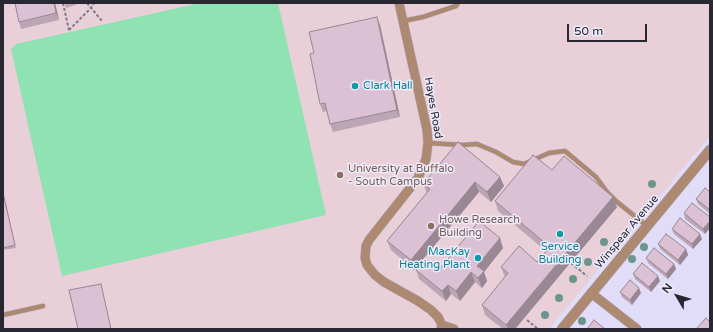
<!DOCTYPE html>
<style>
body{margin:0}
#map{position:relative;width:713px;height:332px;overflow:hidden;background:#e1ddf8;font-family:"Varela Round",sans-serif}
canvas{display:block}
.frame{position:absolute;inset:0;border:4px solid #292732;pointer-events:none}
.north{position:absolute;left:657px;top:276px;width:40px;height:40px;-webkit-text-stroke:3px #eeecfc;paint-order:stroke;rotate:308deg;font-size:11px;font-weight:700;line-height:16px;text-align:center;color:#292732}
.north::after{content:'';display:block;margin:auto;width:14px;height:18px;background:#292732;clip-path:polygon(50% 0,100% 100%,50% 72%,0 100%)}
.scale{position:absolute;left:567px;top:24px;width:80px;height:18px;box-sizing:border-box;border:2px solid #292732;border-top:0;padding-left:5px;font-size:12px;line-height:14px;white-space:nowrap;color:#292732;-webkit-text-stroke:3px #eeecfc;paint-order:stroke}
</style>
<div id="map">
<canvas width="713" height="332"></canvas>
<div class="frame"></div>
<div class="north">N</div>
<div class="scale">50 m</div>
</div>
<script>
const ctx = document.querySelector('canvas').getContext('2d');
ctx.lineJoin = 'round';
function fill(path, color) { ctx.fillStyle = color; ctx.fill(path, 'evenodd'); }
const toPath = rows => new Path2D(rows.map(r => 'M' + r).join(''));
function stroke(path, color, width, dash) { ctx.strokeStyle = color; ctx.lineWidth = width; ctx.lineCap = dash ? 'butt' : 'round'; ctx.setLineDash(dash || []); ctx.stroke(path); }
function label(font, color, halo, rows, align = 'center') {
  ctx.font = font + ' "Varela Round",sans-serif'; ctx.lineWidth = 3; ctx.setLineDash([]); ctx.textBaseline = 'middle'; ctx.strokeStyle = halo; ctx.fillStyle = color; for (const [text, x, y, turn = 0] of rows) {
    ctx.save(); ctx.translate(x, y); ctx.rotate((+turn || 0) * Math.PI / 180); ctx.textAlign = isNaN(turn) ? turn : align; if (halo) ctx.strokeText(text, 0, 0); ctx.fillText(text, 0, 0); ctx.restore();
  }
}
fill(toPath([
 [3,3,710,3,710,136,549,329,3,329]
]), '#e8cfd8');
fill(toPath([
 [200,3,278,3,326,215,62,276,11,49,16,44]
]), '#8fe2b2');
const service = toPath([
 [403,21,423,17,456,6,458,3],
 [428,143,462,145,477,144,496,152,513,162,524,164,549,153,565,151,596,177,607,192,616,201,647,226],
 [3,315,43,306]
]);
const minor = toPath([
 [399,3,427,130,428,143,426,159,418,178,369,240,366,246,365,258,367,265,375,275,384,282,418,301,431,310,438,317,442,325,441,329],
 [591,293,637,329],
 [442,325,454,329]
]);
const tertiary = toPath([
 [562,329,710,150]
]);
stroke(service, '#bcb9d0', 5.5);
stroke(minor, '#bcb9d0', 10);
stroke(tertiary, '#bcb9d0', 11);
stroke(toPath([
 [63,3,69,30],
 [87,3,102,21],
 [69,30,91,8,94,3],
 [571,263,587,276],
 [527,320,538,329]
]), '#7d7a8c', 2, [3, 2]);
stroke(service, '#ad8971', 4.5);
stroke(minor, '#ad8971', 9);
stroke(tertiary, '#ad8971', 10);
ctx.fillStyle = '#6b968e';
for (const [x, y] of [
 [652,184],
 [604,242],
 [644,247],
 [632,259],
 [588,262],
 [573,279],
 [559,298],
 [545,315],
 [582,321]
]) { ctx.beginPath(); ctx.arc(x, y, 4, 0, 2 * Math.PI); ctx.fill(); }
fill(toPath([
 [15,3,55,3,59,20,21,29,19,22],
 [65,3,79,3,75,5,66,8],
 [380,25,400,117,333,132,330,124,327,111,323,112,320,104,314,53],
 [552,170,617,207,515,329,503,329,485,315,482,305,505,277,501,267,537,262,546,251,498,211,495,201],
 [500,177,504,186,491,202,479,192,414,270,391,250,387,241,427,193,423,184],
 [3,191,16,248,3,250],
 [710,192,710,214,698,204,696,199],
 [684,213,710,217,710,228,705,234,685,219],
 [672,229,702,239,693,249,674,234],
 [658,244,686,249,688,255,680,265,660,249],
 [503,248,484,272,487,281,482,288,475,282,460,301,451,294,446,301,419,279,416,270,439,270],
 [646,258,674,264,676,269,668,279,648,263],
 [633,274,660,281,651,292,635,279],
 [620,292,641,293,632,305,622,297]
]), '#bca6b5');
fill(toPath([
 [54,3,55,3,59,20,56,13],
 [377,17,380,25,400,117,397,110],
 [500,177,504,186,491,202,487,192],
 [475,182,479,192,414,270,411,260],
 [613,197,617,207,515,329,508,329,506,325],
 [710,221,710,228,705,234,703,229],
 [700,234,702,239,693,249,692,244],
 [500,238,503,248,484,272,487,281,482,288,478,278,477,266],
 [686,249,688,255,680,265,678,260],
 [674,264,676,269,668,279,666,274],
 [471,272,475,282,460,301,456,291],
 [658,276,660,281,651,292,649,287],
 [448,285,451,294,446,301,442,291],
 [639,288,641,293,632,305,630,300]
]), '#998794');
const building = toPath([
 [15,3,54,3,56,13,19,22,15,3],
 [377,17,397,110,330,124,325,103,320,104,310,54,314,53,309,32,377,17],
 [458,142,500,177,487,192,475,182,411,260,387,241,430,189,423,184,458,142],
 [533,155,552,170,564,156,613,197,506,325,482,305,508,273,501,267,519,246,537,262,550,247,495,201,533,155],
 [705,188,710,192,710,210,696,199,705,188],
 [3,193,15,245,3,248,3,193],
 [692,203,710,217,710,221,703,229,684,213,692,203],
 [680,218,700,234,692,244,672,229,680,218],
 [479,221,500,238,477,266,484,271,478,278,471,272,456,291,448,285,442,291,416,270,425,259,439,270,479,221],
 [666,234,686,249,678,260,658,244,666,234],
 [654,248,674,264,666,274,646,258,654,248],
 [642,263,658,276,649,287,633,274,642,263],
 [630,280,639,288,630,300,620,292,630,280],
 [101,284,111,329,78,329,69,290,101,284],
 [706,318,710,322,710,329,698,329,697,328,706,318],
 [594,320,605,329,587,329,594,320]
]);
fill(building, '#dbc1d3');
stroke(building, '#998794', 1);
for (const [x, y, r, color] of [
 [355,86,4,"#0f9aa8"],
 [340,175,4,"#8d6e63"],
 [431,226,4,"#8d6e63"],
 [560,234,4,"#0f9aa8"],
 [478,258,4,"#0f9aa8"]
]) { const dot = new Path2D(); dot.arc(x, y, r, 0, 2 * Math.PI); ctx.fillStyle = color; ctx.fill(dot); stroke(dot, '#eeecfc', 1.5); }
label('11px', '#0d838f', '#eeecfc', [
 ["Clark Hall",363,86],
 ["Service",560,247,"center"],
 ["Building",560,260,"center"],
 ["MacKay",470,252,"right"],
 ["Heating Plant",470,265,"right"]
], 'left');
label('11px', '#292732', '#eeecfc', [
 ["Hayes Road",433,108,80],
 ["Winspear Avenue",627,232,-50]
]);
label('11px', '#785e54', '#eeecfc', [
 ["University at Buffalo",348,169],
 ["- South Campus",348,182],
 ["Howe Research",439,220],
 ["Building",439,233]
], 'left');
</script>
